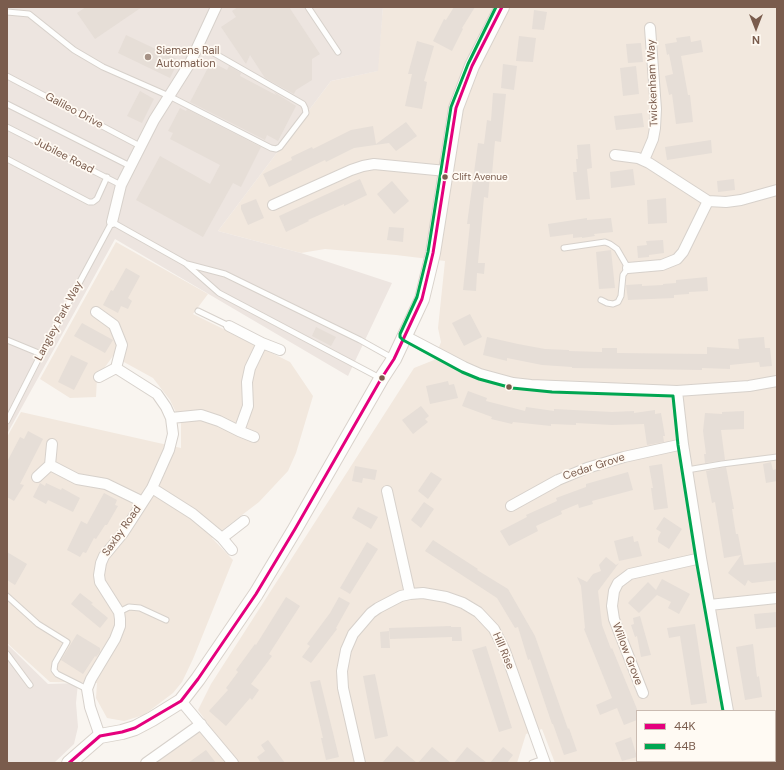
<!DOCTYPE html>
<style>
body{margin:0}
#map{position:relative;width:784px;height:770px;overflow:hidden;background:#f9f5f0;font-family:"DM Sans",sans-serif}
canvas{display:block}
.frame{position:absolute;inset:0;border:8px solid #7a5c4d;pointer-events:none}
.legend{position:absolute;left:636px;top:710px;width:140px;height:52px;box-sizing:border-box;background:#fffaf3;border:1px solid #cabbb1;margin:0;padding:5px 7px;list-style:none;font-size:12px;color:#7a5c4d}
.legend li{display:flex;align-items:center;gap:8px;height:20px}
.legend b{width:20px;border:1px solid #cabbb1}
.north{position:absolute;left:736px;top:8px;width:40px;height:40px;-webkit-text-stroke:3px #fffaf3;paint-order:stroke;rotate:180deg;font-size:11px;font-weight:700;line-height:16px;text-align:center;color:#7a5c4d}
.north::after{content:'';display:block;margin:auto;width:14px;height:18px;background:#7a5c4d;clip-path:polygon(50% 0,100% 100%,50% 72%,0 100%)}
</style>
<div id="map">
<canvas width="784" height="770"></canvas>
<div class="frame"></div>
<ul class="legend">
<li><b style="height:5px;background:#e5007d"></b>44K</li>
<li><b style="height:5px;background:#00a651"></b>44B</li>
</ul>
<div class="north">N</div>
</div>
<script>
const ctx = document.querySelector('canvas').getContext('2d');
ctx.lineJoin = 'round';
function fill(path, color) { ctx.fillStyle = color; ctx.fill(path, 'evenodd'); }
const toPath = rows => new Path2D(rows.map(r => 'M' + r).join(''));
function stroke(path, color, width, dash) { ctx.strokeStyle = color; ctx.lineWidth = width; ctx.lineCap = dash ? 'butt' : 'round'; ctx.setLineDash(dash || []); ctx.stroke(path); }
function label(font, color, halo, rows, align = 'center') {
  ctx.font = font + ' "DM Sans",sans-serif'; ctx.lineWidth = 3.5; ctx.setLineDash([]); ctx.textBaseline = 'middle'; ctx.strokeStyle = halo; ctx.fillStyle = color; for (const [text, x, y, turn = 0] of rows) {
    ctx.save(); ctx.translate(x, y); ctx.rotate((+turn || 0) * Math.PI / 180); ctx.textAlign = isNaN(turn) ? turn : align; if (halo) ctx.strokeText(text, 0, 0); ctx.fillText(text, 0, 0); ctx.restore();
  }
}
fill(toPath([
 [383,7,777,7,777,763,555,763,542,729,526,734,517,763,153,763,208,724,198,710,211,684,414,368,434,360,441,342,438,328,445,261,396,255,325,249,301,253,218,231,331,81,377,71],
 [637,711,775,711,775,761,637,761],
 [116,242,208,294,193,314,290,362,313,396,296,453,288,471,259,502,212,538,233,560,193,659,182,682,173,693,144,715,124,721,107,718,96,698,97,683,50,682,7,643,7,437,21,412,181,448,181,423,170,400,153,378,113,356,97,378,96,397,70,398,40,379]
]), '#f2e8de');
fill(toPath([
 [7,7,383,7,378,71,331,81,218,231,301,253,392,283,348,376,115,239,7,434],
 [7,644,48,684,78,683,76,703,78,727,74,744,54,763,7,763]
]), '#ede5e0');
fill(toPath([
 [86,7,142,7,95,39,77,13],
 [238,7,289,7,320,54,312,59,312,80,296,90,294,94,265,78,250,55,246,64,221,27,236,17,232,11],
 [454,7,475,7,462,28,463,29,452,51,433,41,444,19,446,20],
 [534,10,547,12,544,30,532,29],
 [126,35,179,60,170,78,118,53],
 [519,36,536,38,533,62,516,61],
 [690,36,691,42,701,40,703,52,681,56,688,95,690,95,693,122,676,124,672,94,669,95,665,76,673,74,669,54,667,55,665,44,677,42,676,38],
 [417,41,434,46,424,81,427,82,422,109,405,106,412,74,408,74],
 [641,43,643,62,628,63,626,44],
 [211,62,227,70,229,66,241,73,240,76,276,95,274,92,296,106,278,141,267,135,265,140,190,102],
 [503,64,517,66,514,90,501,88],
 [636,66,639,94,623,96,620,68],
 [140,91,154,99,142,123,127,116],
 [493,93,506,94,501,142,495,141,492,174,490,174,488,198,484,197,478,263,485,263,484,274,477,273,476,291,463,290,470,224,467,224,478,143,484,144,487,120,491,121],
 [180,108,186,111,187,109,261,147,241,187,233,183,203,237,136,200,160,156,210,184,220,165,170,139,173,133,168,131],
 [642,113,644,127,616,130,614,116],
 [406,122,417,136,396,151,389,143,354,148,326,162,325,160,269,187,263,174,292,160,291,157,312,147,313,149,351,130,373,126,376,144],
 [711,140,712,153,667,160,665,147],
 [590,144,592,168,587,169,590,199,576,200,573,172,577,172,576,159,578,159,577,145],
 [633,169,635,185,611,188,610,172],
 [360,179,367,195,344,206,344,204,308,220,309,221,286,232,279,216],
 [734,179,735,190,718,192,717,181],
 [392,181,409,201,394,214,377,194],
 [666,198,667,223,648,224,647,200],
 [256,199,264,218,248,225,241,209,241,205],
 [587,218,587,220,611,218,613,232,594,234,595,236,582,238,582,237,573,238,573,234,550,237,548,224],
 [389,227,404,228,403,242,387,240],
 [663,240,664,253,649,255,649,257,638,258,637,246,647,245,646,241],
 [611,250,615,288,599,289,596,252],
 [126,268,140,276,128,298,132,301,128,309,121,306,118,313,103,305,111,290,113,291],
 [707,277,708,291,689,292,689,294,674,295,674,298,628,300,626,285,642,284,642,286,663,285,663,284,676,283,676,280],
 [470,314,482,337,464,346,452,323],
 [82,323,113,340,105,353,74,336],
 [316,327,336,337,331,346,312,336],
 [487,337,518,344,545,349,569,350,569,351,602,352,602,348,617,348,617,353,707,354,707,347,739,349,738,339,764,337,765,348,770,348,772,366,760,367,759,362,730,365,730,369,702,368,702,370,572,368,572,367,542,365,507,358,507,361,483,355],
 [71,355,88,363,74,390,58,382],
 [448,381,449,385,454,384,458,398,430,404,426,386],
 [468,391,487,398,486,401,525,411,526,407,554,411,554,409,612,412,634,411,634,413,655,410,655,414,661,413,665,436,663,436,664,442,647,445,644,424,612,425,576,423,576,425,551,424,551,426,513,422,512,424,491,419,492,417,462,406],
 [421,406,429,416,425,419,428,422,413,434,402,420],
 [744,411,744,429,721,430,725,460,705,463,704,454,706,454,703,431,705,413,722,414,722,412],
 [28,431,43,439,20,484,24,485,14,501,7,497,7,462,20,437,24,439],
 [771,462,773,470,777,469,777,481,766,483,763,464],
 [662,464,668,508,654,510,651,488,653,488,649,466],
 [355,466,377,470,375,480,363,478,362,483,352,481],
 [726,467,734,509,732,509,736,534,738,534,744,565,777,562,777,580,752,583,748,580,745,586,728,573,741,555,724,558,715,502,712,503,706,471],
 [431,472,442,479,428,499,418,491],
 [628,472,633,490,592,501,593,504,579,508,578,504,561,511,562,514,536,526,538,531,509,546,500,531,527,517,526,515,557,501,556,498,586,487,586,484],
 [40,483,45,486,46,483,61,490,62,488,80,498,73,512,48,500,46,504,33,497],
 [104,493,117,500,115,505,118,506,107,525,105,525,96,539,94,538,86,553,83,552,80,557,67,550,81,521,87,524],
 [424,502,434,509,421,528,411,520],
 [358,507,378,517,371,529,352,518],
 [664,517,682,529,669,549,658,542,658,538,661,532,656,529],
 [633,536,634,542,638,541,642,556,619,561,614,541],
 [433,540,478,569,477,570,508,589,535,636,568,729,569,728,577,751,564,755,553,724,552,724,530,659,528,660,518,627,515,628,497,598,425,551],
 [367,542,378,549,350,594,340,588],
 [7,552,27,564,15,585,7,580],
 [606,557,616,565,619,563,598,591,602,625,611,649,612,648,637,709,637,720,624,725,617,708,600,715,596,705,612,698,584,629,585,628,581,586,577,577,587,582,593,574,601,571,599,565],
 [662,579,690,594,679,614,668,608,671,602,657,595,639,613,628,603,648,582,656,590],
 [80,593,93,603,91,604,108,618,100,628,71,604],
 [286,597,300,606,269,654,272,656,251,684,259,690,252,700,250,698,226,726,209,711,228,690,226,688,238,672,236,670,255,644,256,645],
 [339,597,350,603,336,628,337,629,311,663,302,657,310,646,307,644,330,613],
 [777,612,777,627,756,629,754,614],
 [640,616,651,655,641,657,637,636,635,637,631,625,634,624,633,618],
 [695,624,707,703,691,705,680,636,669,638,667,628],
 [451,626,451,627,461,627,462,641,452,641,452,637,390,639,389,628],
 [389,631,390,648,381,648,380,632],
 [77,634,100,648,100,652,96,657,95,656,83,674,61,660],
 [753,644,757,677,759,676,762,697,745,700,736,647],
 [486,646,512,728,499,732,472,650],
 [375,674,388,736,375,739,363,676],
 [320,680,339,757,326,760,321,738,323,738,310,682],
 [631,737,637,757,622,761,615,743],
 [268,740,285,763,261,763,257,757,265,751,261,745],
 [397,746,417,763,382,763],
 [432,747,451,763,418,763],
 [467,747,487,763,454,763],
 [503,747,513,755,507,763,490,763],
 [206,750,216,763,188,763]
]), '#e6ded7');
const service = toPath([
 [308,7,338,52],
 [7,12,29,14,74,50,103,67,169,96,271,148,276,149,280,147,306,113,305,108,303,104,198,44],
 [7,76,140,146],
 [7,104,130,166],
 [7,127,121,185],
 [7,159,89,202,93,202,97,199,107,177],
 [564,248,605,242,610,244,617,249,628,268,623,275,621,296,618,302,613,304,607,303,601,300],
 [187,264,225,274,360,340,394,359],
 [198,311,229,326],
 [7,340,41,354],
 [7,421,41,354,112,222,185,263,219,293,380,378],
 [687,470,722,464,777,457],
 [7,596,38,624,67,642,55,663,54,670,57,674,87,689],
 [119,612,129,607,140,608,166,620],
 [7,654,30,685],
 [532,763,543,759]
]);
const minor = toPath([
 [615,155,638,158,649,163,708,201,726,202,741,200,777,190],
 [644,160,653,139,655,128,656,109,650,28],
 [273,205,351,170,363,166,374,164,446,171],
 [112,222,121,185,154,120,190,63,216,7],
 [628,268,662,265,677,259,683,252,708,201],
 [96,312,114,325,122,345,116,368,99,377],
 [405,336,464,367,480,374,513,383,531,385,677,391,749,386,777,381],
 [262,343,280,350],
 [677,391,683,444,701,558,728,711],
 [171,418,201,415,219,421,239,431,248,406,247,382,250,368,262,343,229,326],
 [239,431,254,437],
 [50,465,77,479,106,484,143,502],
 [37,477,50,465,52,444],
 [152,488,193,514,222,538,244,521],
 [387,491,410,594],
 [511,506,558,480,587,468,624,457,683,444],
 [222,538,232,550],
 [709,605,777,598],
 [643,693,614,619,612,606,614,591,618,583,630,574,701,558],
 [181,701,233,763],
 [775,725,777,725],
 [100,736,90,707,87,689,91,679,115,639,120,626,120,619,119,612,100,582,99,575,101,563,104,556,123,533,152,488,169,450,173,434,171,418,166,407,157,394,116,368],
 [146,763,201,724],
 [360,763,343,688,342,671,346,650,353,634,371,613,378,608,401,596,410,594,423,593,446,597,463,603,478,612,494,629,505,651,545,763],
 [736,763,736,761]
]);
const secondary = toPath([
 [69,763,100,736,122,732,135,728,152,719,181,701,198,679,256,594,295,529,381,379,394,359,422,299,433,253,456,108,472,66,502,7]
]);
stroke(service, '#d7d1cb', 7);
stroke(minor, '#d7d1cb', 12);
stroke(secondary, '#d9d2cb', 16);
stroke(service, '#fefefd', 5);
stroke(minor, '#fefefd', 10);
stroke(secondary, '#fefefd', 14);
stroke(toPath([
 [69,763,100,736,122,732,135,728,181,701,198,679,256,594,295,529,381,379,394,359,422,299,433,253,456,108,472,66,502,7]
]), '#e5007d', 3);
stroke(toPath([
 [496,7,468,64,451,107,428,252,417,297,400,334,400,337,403,340,462,372,479,379,512,388,552,392,673,396,678,445,696,559,723,711]
]), '#00a651', 3);
for (const [x, y, r, color] of [
 [148,57,4,"#a69286"],
 [445,177,3.5,"#7a5c4d"],
 [382,378,3.5,"#7a5c4d"],
 [509,387,3.5,"#7a5c4d"]
]) { const dot = new Path2D(); dot.arc(x, y, r, 0, 2 * Math.PI); ctx.fillStyle = color; ctx.fill(dot); stroke(dot, '#fffaf3', 1.5); }
label('10px', '#7a5c4d', '#fffaf3', [
 ["Clift Avenue",452,177]
], 'left');
label('11px', '#7a5c4d', '#fffaf3', [
 ["Siemens Rail",156,51],
 ["Automation",156,64]
], 'left');
label('11px', '#7a5c4d', '#fffaf3', [
 ["Twickenham Way",653,83,-92],
 ["Galileo Drive",74,111,28],
 ["Jubilee Road",64,156,27],
 ["Langley Park Way",59,321,-62],
 ["Cedar Grove",594,467,-18],
 ["Saxby Road",122,531,-55],
 ["Hill Rise",503,651,67],
 ["Willow Grove",627,654,69]
]);
</script>
